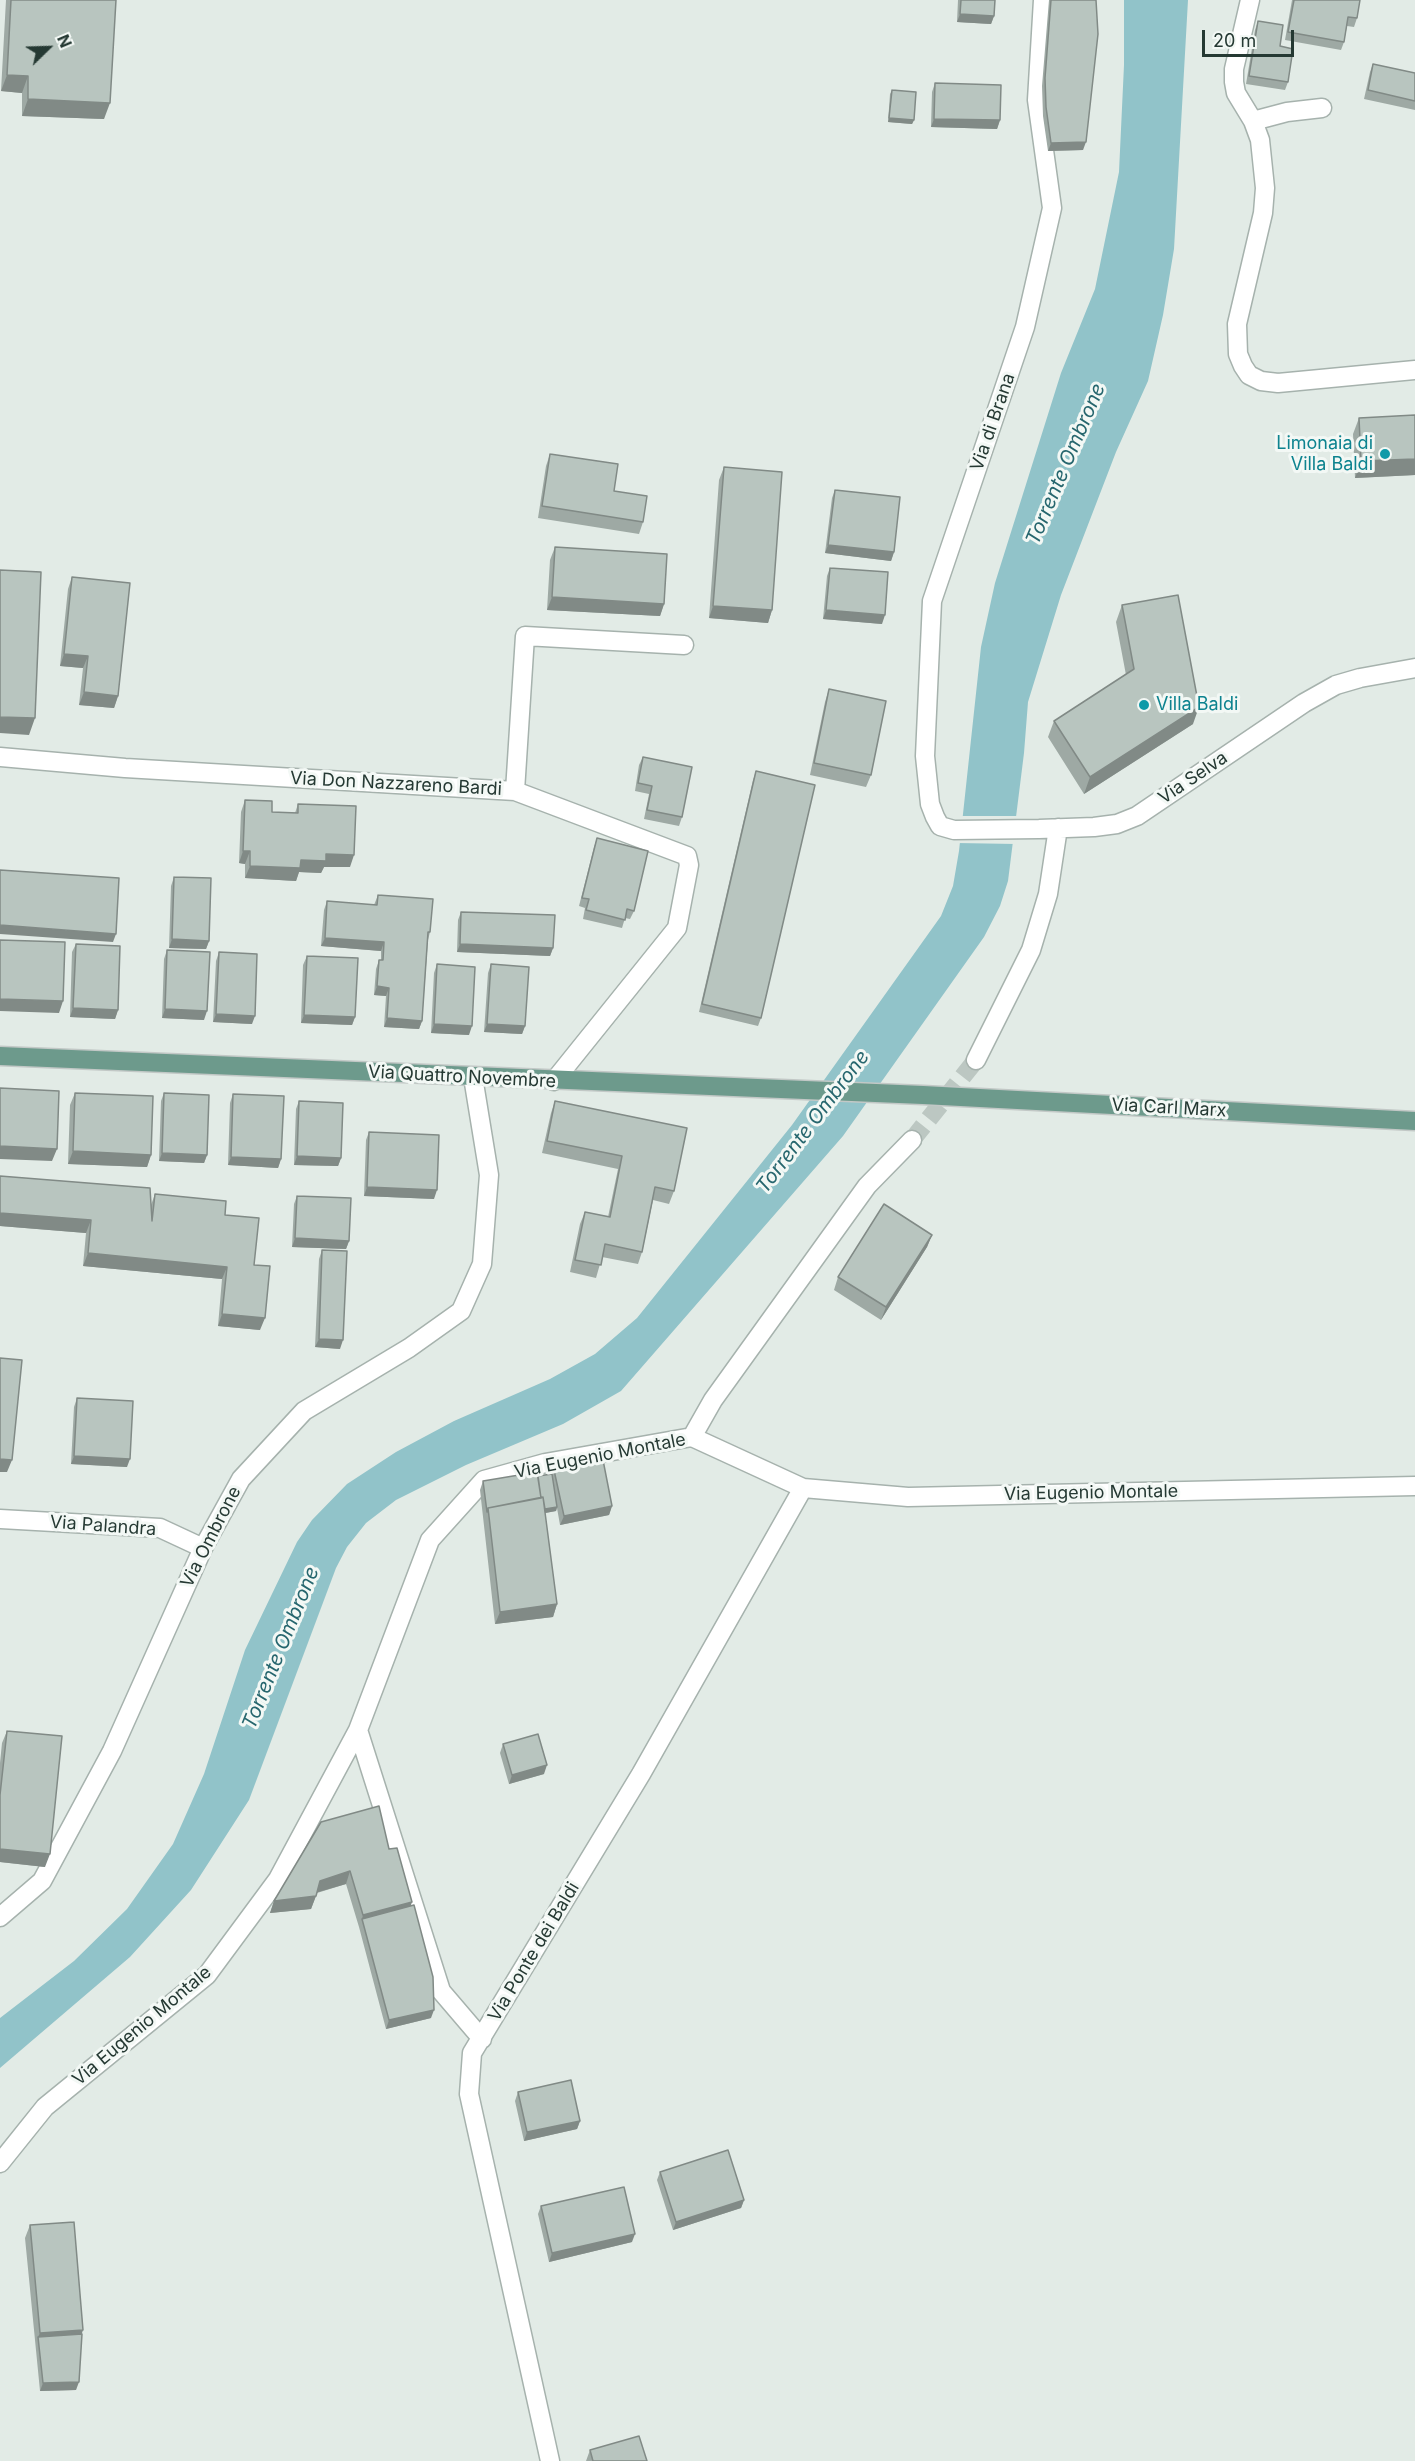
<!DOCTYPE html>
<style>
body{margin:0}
#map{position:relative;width:1415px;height:2461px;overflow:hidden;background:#e2ebe6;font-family:Inter,sans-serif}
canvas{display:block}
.north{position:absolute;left:18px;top:18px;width:60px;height:60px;-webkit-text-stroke:4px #f3f8f5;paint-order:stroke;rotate:67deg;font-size:16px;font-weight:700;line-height:24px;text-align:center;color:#253933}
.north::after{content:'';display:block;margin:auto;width:21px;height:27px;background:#253933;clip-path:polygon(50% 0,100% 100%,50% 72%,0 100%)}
.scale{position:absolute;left:1202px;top:30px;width:92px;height:27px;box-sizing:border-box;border:3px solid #253933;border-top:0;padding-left:8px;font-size:18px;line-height:21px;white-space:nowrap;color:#253933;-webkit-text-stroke:4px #f3f8f5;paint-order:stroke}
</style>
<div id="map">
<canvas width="1415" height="2461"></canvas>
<div class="north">N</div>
<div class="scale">20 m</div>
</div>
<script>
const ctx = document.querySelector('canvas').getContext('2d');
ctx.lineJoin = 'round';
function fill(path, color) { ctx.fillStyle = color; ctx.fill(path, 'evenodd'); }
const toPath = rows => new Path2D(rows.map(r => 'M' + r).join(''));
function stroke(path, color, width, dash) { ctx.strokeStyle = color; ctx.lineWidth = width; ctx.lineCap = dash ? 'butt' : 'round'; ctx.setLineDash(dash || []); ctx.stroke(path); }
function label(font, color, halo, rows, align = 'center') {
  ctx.font = font + ' Inter,sans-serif'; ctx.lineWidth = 6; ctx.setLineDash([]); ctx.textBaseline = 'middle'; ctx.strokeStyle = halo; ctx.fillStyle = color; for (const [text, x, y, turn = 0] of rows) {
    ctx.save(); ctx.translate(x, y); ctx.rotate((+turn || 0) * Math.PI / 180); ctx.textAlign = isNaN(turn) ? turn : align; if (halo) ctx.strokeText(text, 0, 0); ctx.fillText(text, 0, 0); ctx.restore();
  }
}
fill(toPath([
 [1124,0,1188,0,1174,249,1163,315,1148,381,1116,452,1061,595,1028,702,1024,753,1008,881,1000,906,984,937,843,1136,621,1391,563,1424,466,1465,396,1500,366,1523,347,1547,336,1568,249,1800,191,1890,130,1957,0,2068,0,2018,74,1961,127,1909,173,1844,204,1774,245,1650,297,1542,312,1520,347,1484,396,1452,454,1421,550,1379,595,1354,637,1318,792,1125,941,916,953,886,959,851,981,647,995,583,1061,373,1095,289,1119,172,1124,65]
]), '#91c3c9');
fill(toPath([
 [960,816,1020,816,1016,844,957,843]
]), '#e2ebe6');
stroke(toPath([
 [912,1140,976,1060]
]), '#bcc7c2', 18, [18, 9]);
const minor = toPath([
 [1043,0,1037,100,1052,208,1025,327,932,601,925,756,930,804,935,817,940,826,954,830,1039,829,1094,827,1117,824,1137,816,1304,703,1336,685,1360,678,1415,668],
 [1250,0,1234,69,1234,82,1236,93,1253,121,1260,140,1265,188,1263,213,1237,324,1238,354,1243,366,1249,375,1261,381,1278,383,1415,370],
 [1253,121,1287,112,1322,108],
 [0,757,125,768,515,791,525,636,684,645],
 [515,791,687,856,689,865,677,928,554,1081],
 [976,1060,1031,950,1048,894,1058,828],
 [692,1437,713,1400,867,1186,912,1140],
 [0,1519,160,1528,203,1548],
 [358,1730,441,1991,482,2039],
 [0,1917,42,1881,112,1751,203,1548,241,1479,304,1411,409,1348,461,1311,482,1264,489,1175,473,1077],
 [0,2163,45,2107,207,1975,278,1879,358,1730,430,1540,484,1480,545,1463,692,1437,803,1488,908,1497,1415,1486],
 [550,2461,469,2094,472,2053,641,1774,803,1488]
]);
const major = toPath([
 [0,1056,923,1095,1415,1121]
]);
stroke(minor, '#a6b2ad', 21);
stroke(major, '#c2c8c6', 21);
stroke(minor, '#fff', 18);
stroke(major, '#6d9a8c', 18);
fill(toPath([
 [6,0,116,0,104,119,22,116,22,93,1,91],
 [958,0,995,0,994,16,991,24,957,22],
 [1049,0,1096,0,1083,150,1048,151,1043,116,1042,86],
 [1292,0,1360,0,1357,18,1354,27,1347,26,1344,42,1341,50,1285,40],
 [1258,21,1280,46,1288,82,1285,90,1246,84,1255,30],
 [1373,64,1415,73,1415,110,1364,99,1370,72],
 [935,83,1000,120,997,129,931,127,932,92],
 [892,90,914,120,912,124,888,122,890,94],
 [1415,415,1415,475,1355,478,1353,434,1359,418],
 [550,454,614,491,643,522,639,534,538,518,546,466],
 [724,467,772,610,768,623,709,618,719,480],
 [835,490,894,552,891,561,825,553,832,498],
 [555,547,664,604,660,616,547,610,550,560],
 [830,568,882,624,823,619,827,576],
 [72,577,118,696,114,708,79,705,83,668,60,666,68,589],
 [1122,605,1193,724,1084,794,1048,737,1054,721,1126,675,1116,622],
 [829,689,871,775,866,787,810,775,825,702],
 [643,757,682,817,679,826,644,819,649,794,635,791,639,765],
 [756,771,761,1018,758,1026,699,1012,753,780],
 [245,800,272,812,295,813,298,804,350,867,324,867,321,873,299,872,296,881,245,878,245,864,239,863,241,812],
 [597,838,634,911,630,919,625,918,622,928,583,919,585,908,579,906,594,847],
 [174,877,209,941,206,949,169,948,171,886],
 [378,895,430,932,428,940,422,1021,419,1029,384,1027,386,996,374,995,376,969,379,960,381,960,381,951,321,946,324,910,327,901,374,905],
 [461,912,553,948,550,956,457,952,458,920],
 [76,944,118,1010,115,1019,70,1017,72,952],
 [167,950,204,1020,162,1018,164,959],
 [219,952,252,1024,213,1022,216,961],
 [307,956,355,1017,352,1025,301,1023,303,965],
 [437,964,469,1035,431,1033,434,973],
 [491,964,525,1026,522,1034,484,1032,488,973],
 [75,1093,151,1155,147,1167,68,1164,70,1105],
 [164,1093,207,1155,204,1163,159,1161,161,1101],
 [233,1094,281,1159,278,1168,228,1165,230,1103],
 [299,1101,341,1158,338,1166,294,1165,296,1109],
 [555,1101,674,1191,669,1204,653,1200,642,1252,638,1264,602,1257,596,1278,570,1272,580,1224,585,1212,608,1217,618,1169,542,1153,551,1113],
 [369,1132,434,1199,364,1196,366,1140],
 [0,1176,151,1205,155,1194,225,1215,254,1265,260,1330,218,1326,222,1279,83,1266,86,1233,0,1226],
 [297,1196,349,1241,346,1249,292,1247,294,1204],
 [932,1235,927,1247,881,1320,834,1290,838,1277],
 [322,1250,340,1349,315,1347,319,1259],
 [77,1398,127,1467,71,1464,74,1407],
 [554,1470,612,1506,609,1515,560,1525,557,1508,556,1511,545,1513,557,1604,553,1617,495,1624,480,1490,483,1481,538,1476,552,1474],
 [7,1731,45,1867,0,1862,0,1763,2,1743],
 [503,1744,544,1774,509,1784,500,1753],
 [389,1849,411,1906,431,2018,386,2029,359,1927,346,1884,317,1893,311,1909,270,1913,274,1901],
 [518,2092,580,2121,577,2129,524,2141,515,2101],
 [660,2172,744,2200,741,2208,673,2230,657,2180],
 [541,2206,632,2242,549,2262,538,2214],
 [30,2225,82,2334,76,2390,40,2391,25,2238],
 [590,2450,647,2461,586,2461]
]), '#9ea9a4');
fill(toPath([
 [960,14,994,16,991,24,957,22],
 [7,75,28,76,22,93,1,91],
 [28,99,110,103,104,119,22,116],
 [889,118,914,120,912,124,888,122],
 [934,119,1000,120,997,129,931,127],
 [1086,142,1083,150,1048,151,1051,143],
 [1415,459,1415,475,1355,478,1361,461],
 [828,545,894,552,891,561,825,553],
 [552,597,664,604,660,616,547,610],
 [713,606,772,610,768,623,709,618],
 [826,610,885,615,882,624,823,619],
 [64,654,88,656,83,668,60,666],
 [84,692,118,696,114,708,79,705],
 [1199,707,1193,724,1084,794,1090,777],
 [0,717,35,718,29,735,0,733],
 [243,851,250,851,245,864,239,863],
 [326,854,354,855,350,867,324,867,321,873,299,872,296,881,245,878,250,866,301,860],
 [0,925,116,934,113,942,0,934],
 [325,938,384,942,381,951,321,946],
 [172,939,209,941,206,949,169,948],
 [460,944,553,948,550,956,457,952],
 [377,986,389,988,386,996,374,995],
 [0,999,63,1001,59,1013,0,1011],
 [73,1008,118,1010,115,1019,70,1017],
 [165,1009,207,1011,204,1020,162,1018],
 [216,1014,255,1016,252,1024,213,1022],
 [304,1015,355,1017,352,1025,301,1023],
 [387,1018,422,1021,419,1029,384,1027],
 [434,1024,472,1026,469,1035,431,1033],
 [487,1024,525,1026,522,1034,484,1032],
 [0,1146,57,1149,52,1161,0,1159],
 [73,1151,151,1155,147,1167,68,1164],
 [162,1153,207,1155,204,1163,159,1161],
 [297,1156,341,1158,338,1166,294,1165],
 [231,1157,281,1159,278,1168,228,1165],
 [367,1187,437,1190,434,1199,364,1196],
 [0,1213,91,1220,86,1233,0,1226],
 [932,1235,927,1247,881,1320,886,1307],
 [295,1238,349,1241,346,1249,292,1247],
 [88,1253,227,1267,222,1279,83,1266],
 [222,1314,265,1318,260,1330,218,1326],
 [319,1339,343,1340,340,1349,315,1347],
 [74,1456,130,1459,127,1467,71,1464],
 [0,1459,12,1460,7,1472,0,1472],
 [612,1506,609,1515,560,1525,564,1516],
 [557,1507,556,1511,540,1514,541,1509],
 [557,1604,553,1617,495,1624,500,1612],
 [547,1765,544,1774,509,1784,512,1775],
 [0,1849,50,1854,45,1867,0,1862],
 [350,1871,346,1884,315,1893,320,1881],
 [316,1896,311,1909,270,1913,274,1901],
 [412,1902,408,1914,362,1919,363,1915],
 [434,2010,431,2018,386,2029,389,2020],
 [580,2121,577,2129,524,2141,527,2132],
 [744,2200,741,2208,673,2230,676,2222],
 [635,2234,632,2242,549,2262,552,2253],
 [83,2330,79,2342,38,2337,40,2333],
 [79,2382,76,2390,40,2391,43,2383]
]), '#818a86');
const building = toPath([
 [11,0,116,0,110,103,28,99,28,76,7,75,11,0],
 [961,0,995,0,994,16,960,14,961,0],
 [1051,0,1096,0,1098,34,1086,142,1051,143,1046,107,1045,78,1051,0],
 [1294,0,1360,0,1357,18,1348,17,1344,42,1288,32,1294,0],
 [1258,21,1283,25,1280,46,1293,49,1288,82,1249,76,1258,21],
 [1373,64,1415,73,1415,101,1368,90,1373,64],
 [935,83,1001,85,1000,120,934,119,935,83],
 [892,90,916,92,914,120,889,118,892,90],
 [1415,415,1415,459,1361,461,1359,418,1415,415],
 [550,454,618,464,614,491,647,496,643,522,542,506,550,454],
 [724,467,782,472,772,610,713,606,724,467],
 [835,490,900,497,894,552,828,545,835,490],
 [555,547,667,554,664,604,552,597,555,547],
 [830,568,888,572,885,615,826,610,830,568],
 [0,570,41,572,35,718,0,717,0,570],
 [72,577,130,583,118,696,84,692,88,656,64,654,72,577],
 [1178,595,1199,707,1090,777,1054,721,1134,669,1122,605,1178,595],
 [829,689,886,701,871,775,814,763,829,689],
 [643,757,692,767,682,817,647,810,652,786,638,783,643,757],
 [756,771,815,785,761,1018,702,1004,756,771],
 [245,800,272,801,272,812,298,813,298,804,356,806,354,855,326,854,326,861,301,860,300,868,250,866,250,851,243,851,245,800],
 [597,838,648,851,634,911,627,909,625,920,586,910,589,899,582,898,597,838],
 [0,870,119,878,116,934,0,925,0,870],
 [174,877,211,878,209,941,172,939,174,877],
 [378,895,433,899,430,932,428,932,422,1021,387,1018,389,988,377,986,379,960,383,960,384,942,325,938,327,901,377,905,378,895],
 [461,912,555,915,553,948,460,944,461,912],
 [0,940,65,942,63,1001,0,999,0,940],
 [76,944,120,946,118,1010,73,1008,76,944],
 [167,950,210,952,207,1011,165,1009,167,950],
 [219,952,257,954,255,1016,216,1014,219,952],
 [307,956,358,958,355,1017,304,1015,307,956],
 [437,964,475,967,472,1026,434,1024,437,964],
 [491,964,529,967,525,1026,487,1024,491,964],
 [0,1088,59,1091,57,1149,0,1146,0,1088],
 [75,1093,153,1096,151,1155,73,1151,75,1093],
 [164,1093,209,1095,207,1155,162,1153,164,1093],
 [233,1094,284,1096,281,1159,231,1157,233,1094],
 [299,1101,343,1103,341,1158,297,1156,299,1101],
 [555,1101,687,1128,674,1191,655,1187,642,1252,605,1244,601,1265,575,1260,585,1212,610,1217,622,1156,547,1141,555,1101],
 [369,1132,439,1135,437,1190,367,1187,369,1132],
 [0,1176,150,1188,152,1221,155,1194,226,1201,225,1215,259,1218,254,1265,270,1266,265,1318,222,1314,227,1267,88,1253,91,1220,0,1213,0,1176],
 [297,1196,351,1198,349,1241,295,1238,297,1196],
 [884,1204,932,1235,886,1307,838,1277,884,1204],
 [322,1250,347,1251,343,1340,319,1339,322,1250],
 [0,1358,22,1360,12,1460,0,1459,0,1358],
 [77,1398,133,1401,130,1459,74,1456,77,1398],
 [603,1460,612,1506,564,1516,554,1470,603,1460],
 [537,1472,541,1498,488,1508,487,1512,483,1481,537,1472],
 [552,1474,557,1507,545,1509,543,1497,541,1498,538,1476,552,1474],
 [543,1497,557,1604,500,1612,488,1508,543,1497],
 [7,1731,62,1736,50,1854,0,1849,0,1795,7,1731],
 [538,1734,547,1765,512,1775,503,1744,538,1734],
 [379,1806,389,1849,397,1848,412,1902,363,1915,350,1871,320,1881,316,1896,274,1901,321,1822,379,1806],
 [414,1905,433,1977,434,2010,389,2020,362,1919,414,1905],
 [571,2080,580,2121,527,2132,518,2092,571,2080],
 [728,2150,744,2200,676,2222,660,2172,728,2150],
 [624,2187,635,2234,552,2253,541,2206,624,2187],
 [74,2222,83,2330,40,2333,30,2225,74,2222],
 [82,2334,79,2382,43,2383,38,2337,82,2334],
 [639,2436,647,2461,593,2461,590,2450,639,2436]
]);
fill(building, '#b8c5bf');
stroke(building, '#818a86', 1.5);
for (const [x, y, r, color] of [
 [1385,454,6,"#0f9aa8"],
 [1144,705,6,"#0f9aa8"]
]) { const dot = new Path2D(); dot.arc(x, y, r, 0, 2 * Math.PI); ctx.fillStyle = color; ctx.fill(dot); stroke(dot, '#f3f8f5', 2); }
label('18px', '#253933', '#f3f8f5', [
 ["Via di Brana",993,422,-71],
 ["Via Selva",1193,778,-34],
 ["Via Don Nazzareno Bardi",396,784,3],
 ["Via Quattro Novembre",462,1077,3],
 ["Via Carl Marx",1169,1108,3],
 ["Via Eugenio Montale",600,1456,-11],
 ["Via Eugenio Montale",1091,1493,-1],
 ["Via Palandra",103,1526,4],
 ["Via Ombrone",211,1537,-63],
 ["Via Ponte dei Baldi",534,1952,-59],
 ["Via Eugenio Montale",142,2026,-40]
]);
label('18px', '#0d838f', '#f3f8f5', [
 ["Limonaia di",1373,444],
 ["Villa Baldi",1373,465],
 ["Villa Baldi",1156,705,"left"]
], 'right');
label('italic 20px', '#26666e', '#f3f8f5', [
 ["Torrente Ombrone",1066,464,-67],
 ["Torrente Ombrone",813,1122,-53],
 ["Torrente Ombrone",281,1648,-68]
]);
</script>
